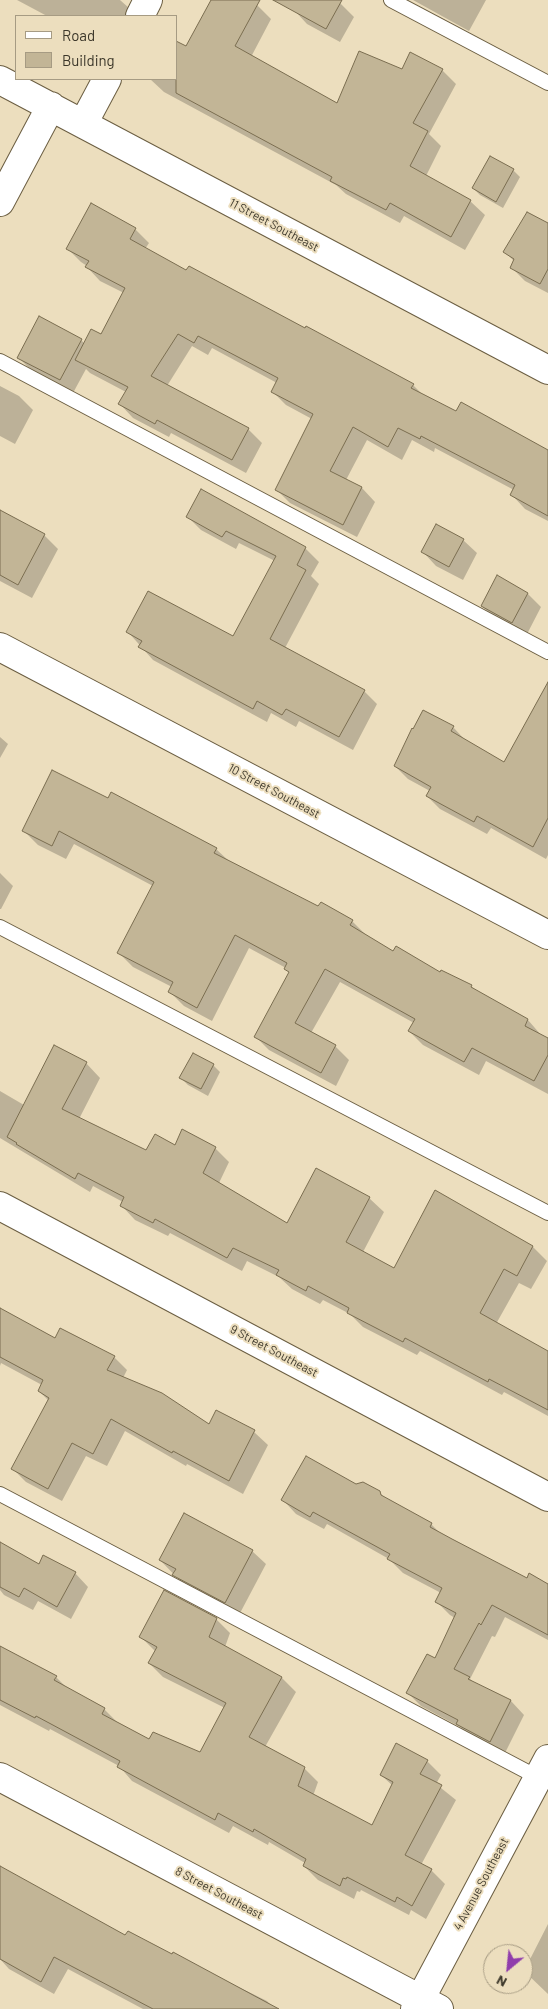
<!DOCTYPE html>
<style>
body{margin:0}
#map{position:relative;width:548px;height:2009px;overflow:hidden;background:#ecdebe;font-family:Barlow,sans-serif}
canvas{display:block}
.legend{position:absolute;left:15px;top:15px;width:162px;height:65px;box-sizing:border-box;background:#ecdebe;border:1px solid #a69b83;margin:0;padding:6px 9px;list-style:none;font-size:15px;color:#3c372a}
.legend li{display:flex;align-items:center;gap:10px;height:25px}
.legend b{width:25px;border:1px solid #a69b83}
.north{position:absolute;left:483px;top:1944px;width:50px;height:50px;box-sizing:border-box;background:#ecdebe;border:1px solid #a69b83;border-radius:50%;rotate:208deg;font-size:14px;font-weight:700;line-height:20px;text-align:center;color:#3c372a}
.north::after{content:'';display:block;margin:auto;width:18px;height:22px;background:#903dac;clip-path:polygon(50% 0,100% 100%,50% 72%,0 100%)}
</style>
<div id="map">
<canvas width="548" height="2009"></canvas>
<ul class="legend">
<li><b style="height:6px;background:#fff"></b>Road</li>
<li><b style="height:14px;background:#c2b596"></b>Building</li>
</ul>
<div class="north">N</div>
</div>
<script>
const ctx = document.querySelector('canvas').getContext('2d');
ctx.lineJoin = 'round';
function fill(path, color) { ctx.fillStyle = color; ctx.fill(path, 'evenodd'); }
const toPath = rows => new Path2D(rows.map(r => 'M' + r).join(''));
function stroke(path, color, width, dash) { ctx.strokeStyle = color; ctx.lineWidth = width; ctx.lineCap = dash ? 'butt' : 'round'; ctx.setLineDash(dash || []); ctx.stroke(path); }
function label(font, color, halo, rows, align = 'center') {
  ctx.font = font + ' Barlow,sans-serif'; ctx.lineWidth = 4; ctx.setLineDash([]); ctx.textBaseline = 'middle'; ctx.strokeStyle = halo; ctx.fillStyle = color; for (const [text, x, y, turn = 0] of rows) {
    ctx.save(); ctx.translate(x, y); ctx.rotate((+turn || 0) * Math.PI / 180); ctx.textAlign = isNaN(turn) ? turn : align; if (halo) ctx.strokeText(text, 0, 0); ctx.fillText(text, 0, 0); ctx.restore();
  }
}
fill(toPath([
 [17,0,120,0,138,16,47,16],
 [212,0,248,0,257,5,271,19,251,57,338,104,402,71,442,70,456,84,429,134,441,146,426,176,470,201,485,215,465,250,404,216,400,223,346,194,336,185,164,92,150,79,176,79,186,48],
 [299,0,334,0,340,3,354,17,340,42,307,24,294,10],
 [413,0,486,0,469,31],
 [490,157,513,170,520,177,503,208,480,195,473,188],
 [548,224,548,293,525,281,511,267,514,261,505,252],
 [135,229,149,243,145,249,187,272,413,385,425,397,456,413,461,403,548,451,548,521,525,509,512,495,514,490,435,448,434,452,412,440,402,460,367,440,346,480,362,488,375,502,357,537,290,503,276,489,312,419,286,405,272,391,277,383,212,348,208,355,192,346,167,386,248,429,262,443,246,473,171,433,169,437,133,418,120,404,126,392,90,373,86,369,73,393,32,371,19,358,81,340,85,344,102,335,124,293,100,281,87,267,87,266,81,262,68,249],
 [0,386,19,396,33,410,15,444,0,436],
 [0,511,44,535,58,549,32,598,0,581],
 [188,517,305,548,319,562,311,576,319,584,285,648,364,691,377,704,353,750,299,721,296,727,271,713,267,722,153,660,128,632,234,638,275,561,239,543,236,549,201,530],
 [463,540,477,553,463,580,436,566,423,552],
 [498,577,528,594,541,607,526,636,496,620,482,606],
 [548,704,548,855,546,859,491,828,487,834,440,809,427,796,430,791,408,779,395,766,453,727,466,741,504,764],
 [0,737,8,744,0,758],
 [109,799,216,849,230,862,319,908,352,921,366,935,394,953,471,986,477,992,528,1020,541,1035,548,1039,548,1094,486,1061,479,1075,423,1045,409,1031,414,1023,340,982,311,1033,335,1046,349,1060,336,1086,269,1050,255,1036,290,973,286,968,249,948,212,1021,184,1006,170,992,172,987,133,967,119,953,153,886,74,844,66,859,38,845,24,831],
 [0,873,13,886,1,909,0,909],
 [86,1063,100,1078,79,1119,146,1152,176,1147,215,1148,229,1162,219,1183,288,1225,369,1198,384,1212,363,1252,394,1270,533,1247,547,1261,531,1289,519,1283,496,1324,548,1352,548,1416,504,1392,502,1395,420,1351,417,1355,363,1327,350,1314,323,1300,320,1304,292,1289,279,1277,247,1261,242,1271,170,1233,168,1236,135,1220,121,1205,123,1202,93,1186,90,1192,0,1138,0,1091,24,1105],
 [213,1065,220,1072,208,1096,188,1085,181,1078],
 [0,1310,55,1339,114,1357,127,1370,123,1378,210,1425,217,1412,254,1432,268,1445,243,1494,187,1464,186,1466,125,1431,107,1466,86,1456,62,1501,26,1482,13,1469,49,1401,39,1391,42,1385,1,1363,0,1366],
 [356,1485,379,1492,386,1499,431,1524,441,1534,527,1579,530,1574,548,1584,548,1640,505,1617,495,1637,492,1636,470,1679,474,1683,511,1701,524,1715,504,1755,471,1738,460,1727,421,1706,408,1693,436,1660,455,1618,450,1615,436,1601,441,1593,403,1573,389,1559,327,1524,324,1529,296,1514,283,1500],
 [0,1543,39,1565,75,1573,88,1587,71,1619,38,1601,33,1610,4,1595,0,1590],
 [252,1551,266,1564,239,1615,187,1588,160,1560],
 [216,1619,230,1633,225,1647,282,1678,296,1692,265,1747,304,1768,318,1782,313,1796,372,1827,393,1786,381,1775,427,1761,441,1775,436,1784,456,1800,421,1865,431,1870,445,1884,426,1919,411,1910,409,1915,361,1890,360,1892,357,1891,354,1899,318,1880,304,1866,305,1863,269,1842,268,1845,233,1826,229,1833,132,1781,119,1766,50,1729,49,1731,0,1705,0,1648,56,1677,69,1690,104,1709,118,1723,150,1741,200,1754,225,1708,163,1677,149,1663,155,1651,141,1637],
 [0,1868,126,1937,129,1933,267,2001,274,2009,143,2009,68,1969,54,1994,9,1969,0,1959],
 [548,1924,548,1994,524,1971]
]), '#0003');
const building = toPath([
 [211,0,260,0,235,46,337,103,359,51,402,69,410,52,443,69,413,123,428,131,410,166,471,200,451,237,390,203,386,210,330,181,332,177,176,93,176,41,186,46,211,0],
 [273,0,342,0,326,29,273,0],
 [490,156,514,169,496,202,472,188,490,156],
 [91,203,136,228,130,239,186,270,189,266,305,328,306,326,414,384,411,388,456,411,461,402,548,450,548,516,510,495,515,485,421,436,420,439,398,428,388,447,353,427,330,471,362,487,343,525,275,490,313,414,271,392,278,378,198,336,194,343,178,334,151,376,249,428,232,460,157,420,155,424,118,404,128,387,75,360,91,329,101,334,125,288,85,267,89,261,66,249,91,203],
 [527,212,548,223,548,269,540,284,510,268,514,259,503,252,527,212],
 [39,316,82,339,60,380,17,358,39,316],
 [201,489,306,547,297,565,306,570,270,639,365,690,339,737,286,709,282,715,257,701,253,709,138,647,142,641,126,632,148,591,233,636,276,556,226,531,222,537,186,517,201,489],
 [0,510,45,534,18,585,0,575,0,510],
 [436,524,464,539,449,567,421,552,436,524],
 [497,575,528,593,512,623,481,606,497,575],
 [548,682,548,818,533,847,477,816,474,822,426,796,431,787,394,766,412,728,413,729,423,710,454,726,451,731,504,762,548,682],
 [52,770,108,798,111,792,217,848,214,853,318,906,321,902,353,920,350,925,393,951,396,946,440,972,441,970,472,985,471,987,528,1019,525,1026,548,1038,548,1055,534,1081,472,1048,464,1062,408,1031,415,1019,325,969,295,1023,336,1045,321,1073,254,1037,289,972,284,969,287,963,235,935,197,1008,168,992,173,982,117,953,154,882,59,831,52,846,22,831,52,770],
 [54,1045,87,1062,62,1109,146,1150,155,1134,175,1145,182,1129,216,1147,203,1173,287,1223,316,1168,370,1197,346,1242,394,1268,435,1190,533,1246,517,1276,504,1269,480,1313,548,1351,548,1410,489,1379,488,1382,405,1338,403,1342,347,1313,349,1308,308,1286,306,1291,276,1275,279,1270,233,1248,227,1258,155,1219,153,1223,120,1206,124,1197,78,1173,75,1179,16,1144,17,1143,7,1137,54,1045],
 [193,1053,214,1064,201,1089,179,1078,193,1053],
 [0,1308,55,1338,60,1328,115,1356,107,1370,162,1393,209,1424,216,1410,255,1430,229,1481,173,1451,172,1453,111,1419,93,1454,72,1443,48,1489,11,1469,49,1398,38,1391,43,1380,0,1357,0,1308],
 [306,1456,356,1484,363,1482,380,1491,381,1495,432,1523,430,1527,452,1539,527,1578,529,1573,548,1584,548,1635,492,1605,481,1625,479,1623,454,1669,470,1677,468,1679,511,1700,490,1742,456,1724,458,1720,406,1693,427,1654,435,1658,456,1613,435,1602,442,1588,387,1559,390,1554,313,1512,310,1517,281,1500,306,1456],
 [184,1513,253,1550,225,1603,172,1575,176,1569,159,1560,184,1513],
 [0,1542,39,1564,43,1555,76,1572,57,1607,24,1588,19,1597,0,1587,0,1542],
 [164,1590,217,1618,209,1637,282,1677,249,1737,305,1767,298,1786,372,1825,393,1782,380,1775,396,1743,428,1760,420,1774,442,1785,405,1855,432,1869,412,1906,397,1897,395,1902,347,1877,346,1879,343,1878,340,1886,303,1866,306,1859,254,1829,253,1832,218,1813,215,1820,117,1767,120,1761,36,1716,35,1718,0,1700,0,1646,57,1676,54,1680,105,1708,102,1714,149,1739,153,1732,200,1752,226,1703,148,1663,157,1647,139,1637,164,1590],
 [0,1866,125,1935,128,1931,172,1954,173,1952,279,2009,153,2009,54,1957,41,1982,0,1959,0,1866]
]);
fill(building, '#c2b596');
stroke(building, '#7a6d50', 1);
const service = toPath([
 [391,0,548,83],
 [0,361,548,652],
 [0,927,548,1213],
 [0,1494,541,1779]
]);
const minor = toPath([
 [140,16,148,0],
 [0,80,548,370],
 [83,124,107,79],
 [0,202,51,106],
 [0,647,548,935],
 [0,1206,548,1497],
 [0,1777,439,2009],
 [415,2009,548,1759]
]);
stroke(service, '#6b5e42', 16);
stroke(minor, '#6b5e42', 30);
stroke(service, '#fff', 14);
stroke(minor, '#fff', 28);
label('12px', '#3c372a', '#ecdebe', [
 ["11 Street Southeast",274,225,28],
 ["10 Street Southeast",274,791,28],
 ["9 Street Southeast",274,1351,28],
 ["4 Avenue Southeast",481,1884,-62],
 ["8 Street Southeast",219,1893,28]
]);
</script>
